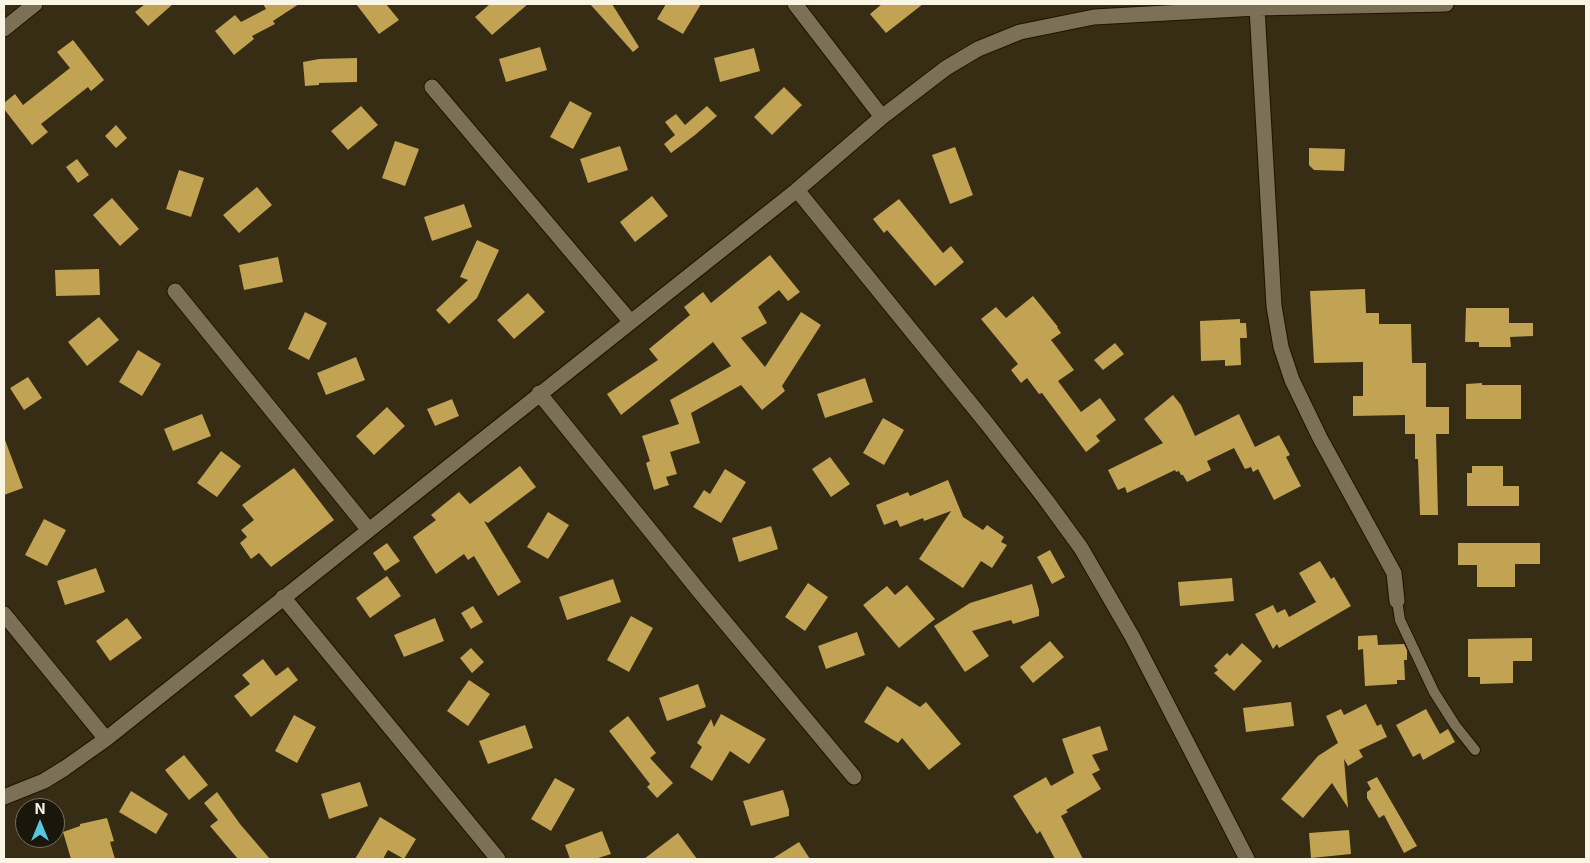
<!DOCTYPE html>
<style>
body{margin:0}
#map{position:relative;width:1590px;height:863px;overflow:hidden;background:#372d15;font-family:Inter,sans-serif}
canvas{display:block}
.frame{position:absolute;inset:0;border:5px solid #faf4e5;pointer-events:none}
.north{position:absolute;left:15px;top:798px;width:50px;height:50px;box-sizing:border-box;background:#1a160b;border:1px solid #746f62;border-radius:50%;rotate:0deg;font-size:14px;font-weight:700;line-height:20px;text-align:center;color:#faf4e5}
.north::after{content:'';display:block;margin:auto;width:18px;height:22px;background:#56c9e1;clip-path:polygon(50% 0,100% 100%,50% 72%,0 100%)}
</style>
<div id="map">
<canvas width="1590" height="863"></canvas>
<div class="frame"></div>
<div class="north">N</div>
</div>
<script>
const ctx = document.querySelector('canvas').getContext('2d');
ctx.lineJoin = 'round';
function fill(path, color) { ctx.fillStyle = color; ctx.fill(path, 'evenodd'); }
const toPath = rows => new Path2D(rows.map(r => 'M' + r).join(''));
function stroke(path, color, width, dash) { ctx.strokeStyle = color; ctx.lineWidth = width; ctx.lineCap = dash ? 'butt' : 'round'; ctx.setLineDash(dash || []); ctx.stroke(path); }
fill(toPath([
 [145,4,173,4,148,26,135,12],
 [263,4,299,4,273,21,275,24,252,36,254,39,234,55,215,31,235,15,241,22,266,9],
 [356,4,386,4,399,20,379,34],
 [490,4,528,4,492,35,475,17],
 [590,4,612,4,639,47,633,52],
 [666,4,701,4,683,34,657,19],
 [882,4,923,4,886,33,870,14],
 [73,40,104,80,91,91,88,87,41,124,48,132,32,145,4,109,4,103,15,94,23,105,70,68,57,52],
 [540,47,547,70,506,82,499,59],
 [754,48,760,71,720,82,714,58],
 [357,58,357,82,319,83,319,85,305,86,303,62,319,59],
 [784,87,802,105,772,135,754,117],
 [570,101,592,113,573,149,550,137],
 [361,106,378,125,348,150,331,131],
 [707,106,717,116,695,135,671,153,664,144,675,135,665,122,676,114,685,125],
 [116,125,127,138,116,148,105,136],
 [395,141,419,149,405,186,382,178],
 [620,146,628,170,588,183,580,159],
 [955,147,973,195,950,204,932,155],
 [1309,148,1345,149,1344,171,1314,170,1309,165],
 [77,159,89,175,78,183,66,167],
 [179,170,204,178,191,217,166,209],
 [257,187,272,205,239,233,223,215],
 [652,196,668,216,635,242,620,222],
 [112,198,139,229,120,246,93,215],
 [899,199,943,253,951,246,964,262,935,286,887,230,884,233,873,219],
 [464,204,472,227,432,241,424,217],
 [477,240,499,250,477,298,449,324,436,310,468,280,460,277],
 [770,255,800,292,788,301,779,290,758,307,767,323,741,338,765,367,801,312,821,325,782,386,785,391,762,410,741,385,691,413,700,443,670,452,677,474,666,477,669,485,654,490,646,463,650,461,642,436,679,424,670,400,731,366,713,342,621,415,607,394,658,360,649,349,690,315,684,307,703,292,711,303],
 [278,257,283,282,244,290,239,265],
 [99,269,100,295,56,296,55,270],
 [1365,289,1366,313,1379,313,1379,324,1411,324,1412,363,1426,363,1426,407,1449,407,1449,434,1436,434,1438,515,1420,515,1418,459,1415,459,1415,434,1405,434,1405,415,1353,416,1353,396,1363,396,1363,362,1314,363,1310,291],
 [528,293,545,312,514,339,497,320],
 [1033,296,1058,327,1057,327,1061,333,1051,340,1074,370,1058,381,1081,412,1100,398,1116,420,1096,436,1100,441,1086,452,1042,393,1039,394,1027,378,1021,383,1011,370,1018,364,981,319,996,307,1006,318],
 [1466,308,1509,308,1509,323,1533,323,1533,336,1510,337,1511,347,1479,347,1479,342,1465,342],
 [305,312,327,323,309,360,288,349],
 [99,317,119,340,87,366,68,342],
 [1240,319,1240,323,1246,323,1247,338,1240,338,1241,365,1225,366,1225,360,1201,361,1200,321],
 [1115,343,1124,354,1103,370,1094,360],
 [138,350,161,364,142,396,119,382],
 [356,357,365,380,326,395,317,373],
 [28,377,42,398,24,410,10,388],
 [865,378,873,402,825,418,817,394],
 [1482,383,1482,385,1521,385,1521,419,1466,419,1466,384],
 [1173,395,1181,405,1195,436,1239,414,1255,447,1279,435,1290,455,1286,457,1301,486,1274,500,1258,469,1253,472,1251,467,1245,469,1234,448,1207,461,1211,470,1187,482,1183,475,1181,475,1179,471,1176,472,1175,470,1127,493,1125,487,1118,490,1108,470,1163,443,1144,419],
 [452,399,459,416,435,426,427,409],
 [387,407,405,426,374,455,356,436],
 [202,414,211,436,173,451,164,429],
 [883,418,904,430,884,465,863,453],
 [5,440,23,488,4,495,4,441],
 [221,451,241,466,217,497,197,483],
 [830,457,850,484,831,497,812,469],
 [520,466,536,487,488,523,484,521,521,582,498,596,474,556,468,560,464,554,436,574,413,537,436,520,431,515,459,492,470,504],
 [1472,466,1503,466,1503,486,1519,486,1519,506,1467,506,1467,473,1472,473],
 [294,468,334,520,271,567,259,553,251,559,240,543,247,537,241,530,254,520,242,505],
 [725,469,746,482,721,523,693,507,704,490,710,494],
 [948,480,963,517,983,530,987,525,1004,537,1001,542,1007,545,992,568,981,561,963,588,919,559,951,511,924,521,923,518,900,527,897,520,884,525,876,505,908,492,910,496],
 [548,512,569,525,548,559,527,547],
 [44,519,66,530,47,566,25,555],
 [771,526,778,549,739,562,732,538],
 [387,543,400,561,385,571,373,553],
 [1458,543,1540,543,1540,564,1515,564,1515,587,1477,587,1477,565,1458,565],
 [1050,550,1065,577,1052,584,1037,557],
 [1320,561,1331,579,1334,577,1351,606,1279,648,1277,644,1273,649,1255,614,1273,605,1277,613,1285,609,1289,617,1316,602,1299,573],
 [96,568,105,592,65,605,57,581],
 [387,576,401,596,370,618,356,598],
 [1232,578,1234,601,1180,606,1178,582],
 [613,579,621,602,567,620,559,597],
 [808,583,828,597,805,631,785,617],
 [1032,584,1039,610,1039,616,1013,624,1011,620,972,631,989,656,965,672,934,626,970,603],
 [907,585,935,619,899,648,863,605,887,586,895,595],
 [473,606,483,622,471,629,461,613],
 [631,616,653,628,629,672,607,660],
 [127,618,142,638,110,661,96,641],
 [435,618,444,641,404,657,394,635],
 [857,632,865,655,826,669,818,646],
 [1377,635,1378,645,1404,644,1407,650,1407,660,1404,660,1405,680,1397,680,1397,684,1365,686,1363,649,1358,650,1358,636],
 [1532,638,1532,661,1513,661,1513,683,1480,684,1480,677,1468,677,1468,639],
 [1050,641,1064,657,1033,683,1020,667],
 [1242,643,1262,661,1234,691,1214,673,1218,670,1214,666,1227,653,1230,656],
 [471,648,484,662,472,673,460,658],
 [263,659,276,676,288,667,298,680,251,717,234,696,250,684,242,675],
 [469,680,490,694,468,726,447,711],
 [698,684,706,707,667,721,659,698],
 [887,686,920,707,926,702,961,744,929,770,902,738,898,743,864,722],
 [1291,702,1294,726,1246,732,1243,708],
 [1366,704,1377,726,1381,724,1387,737,1359,750,1363,757,1348,766,1344,759,1348,808,1332,783,1303,818,1281,799,1318,756,1338,743,1326,716,1341,709,1344,715],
 [1426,709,1440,734,1448,729,1455,742,1423,760,1420,753,1413,757,1396,725],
 [721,714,766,739,749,764,730,751,712,781,690,767,702,747,697,743,711,719,714,727],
 [294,715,316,727,297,763,275,751],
 [628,716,656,753,650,758,673,783,657,798,647,787,650,784,609,731],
 [525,725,533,748,488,764,479,741],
 [1100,726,1108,750,1092,755,1100,770,1092,774,1101,789,1066,810,1068,812,1061,816,1083,859,1055,859,1040,831,1037,834,1013,796,1046,777,1051,786,1074,773,1062,739],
 [184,755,208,785,189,800,165,770],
 [1377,777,1417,846,1404,853,1384,815,1379,818,1367,798,1367,792,1371,789,1367,782],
 [555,778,575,789,551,831,531,819],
 [360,782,368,806,329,819,321,794],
 [783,790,789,810,789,816,751,826,743,801],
 [131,791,168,814,156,834,119,812],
 [217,792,240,824,270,859,238,859,210,826,218,820,204,803],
 [380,817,416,839,404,859,388,850,383,859,355,859],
 [107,818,114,841,110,842,115,859,71,859,63,832,80,826,80,824],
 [1349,830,1351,854,1311,858,1309,833],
 [602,831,611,854,595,859,570,859,565,845],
 [678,833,697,859,644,859],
 [799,842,810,859,772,859]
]), '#c2a253');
const lane = toPath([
 [1397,601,1400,620,1434,692,1455,725,1475,750]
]);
const street = toPath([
 [795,4,882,117],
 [1257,8,1274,306,1281,347,1292,380,1320,438,1394,573,1397,601],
 [4,29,35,4],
 [432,87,630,321],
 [797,190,988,425,1046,500,1081,548,1133,638,1247,859],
 [175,291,368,529],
 [539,393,699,591,854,777],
 [283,597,498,859],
 [4,614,106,739],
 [4,797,44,781,65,768,106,739,797,190,882,117,946,68,978,49,1020,32,1094,17,1257,8,1446,4]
]);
stroke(lane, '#1e1500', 12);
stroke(street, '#1e1500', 17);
stroke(lane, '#7c7156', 10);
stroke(street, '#7c7156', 15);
</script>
